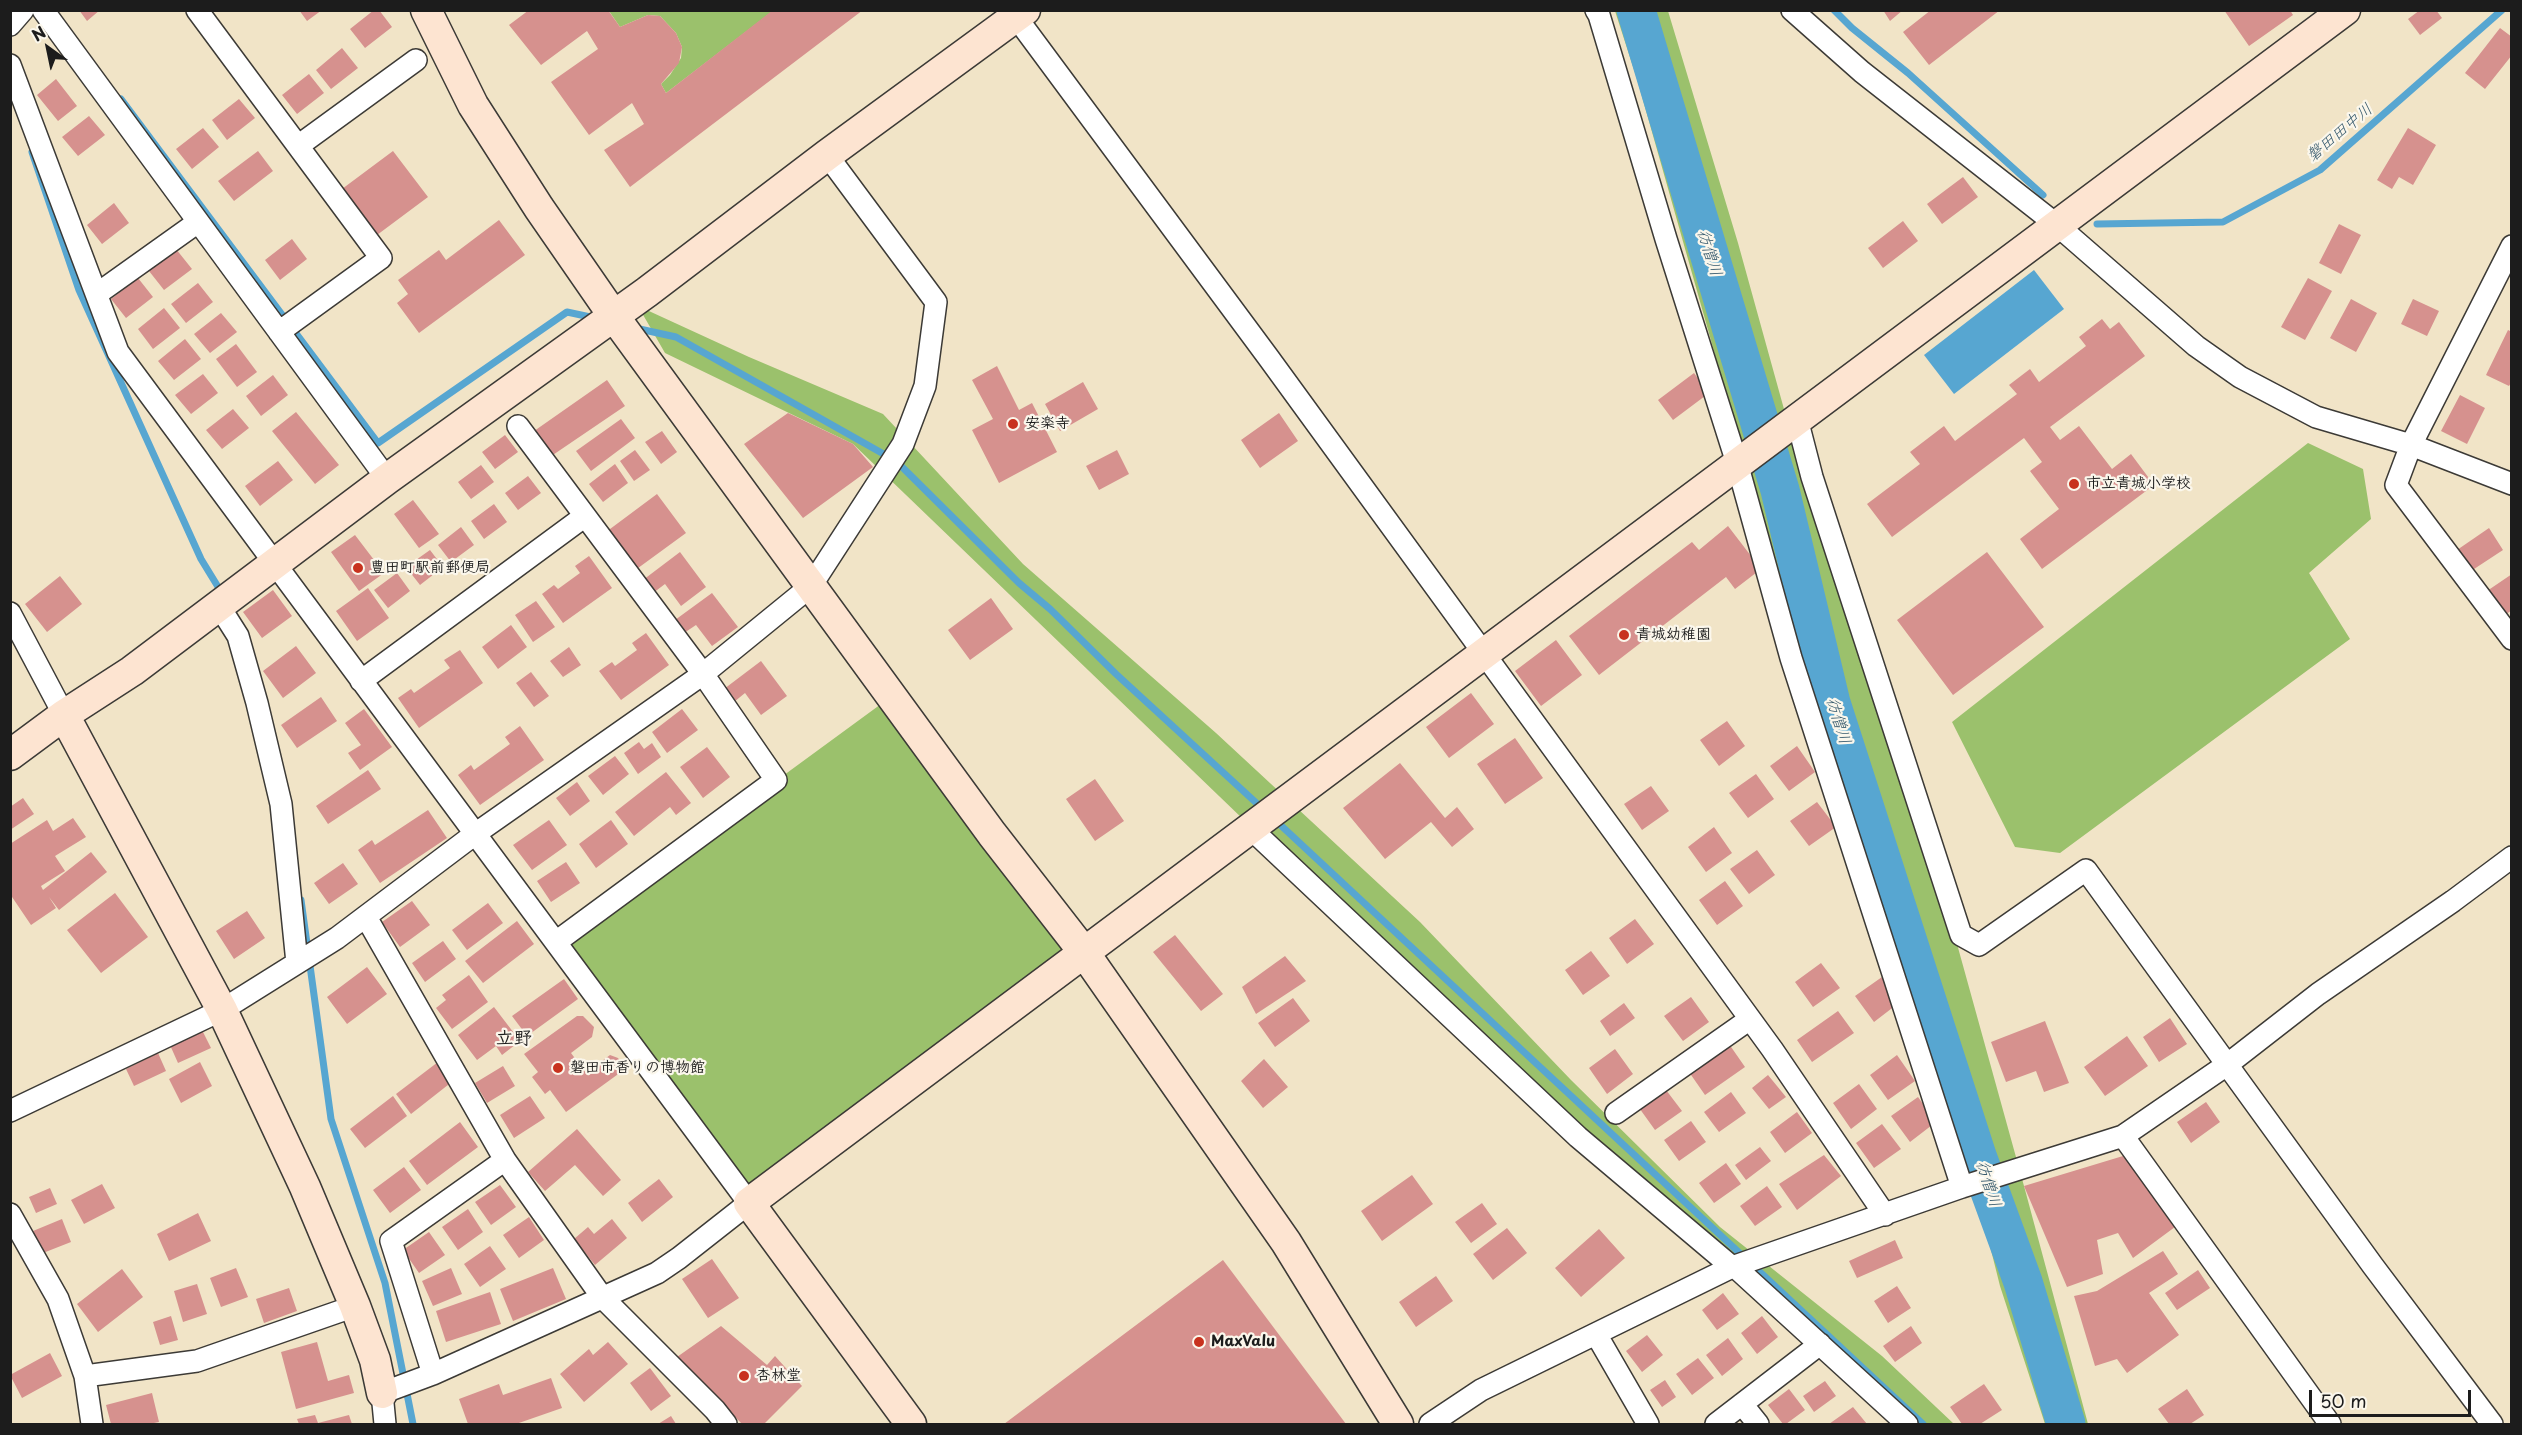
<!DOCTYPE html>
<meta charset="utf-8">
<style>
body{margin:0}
#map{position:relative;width:2522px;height:1435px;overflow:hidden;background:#f1e4c7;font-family:"Playpen Sans",sans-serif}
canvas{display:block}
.frame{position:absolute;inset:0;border:12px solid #1c1c1c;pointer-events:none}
.north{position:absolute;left:18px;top:18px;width:60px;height:60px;-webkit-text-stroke:4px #fbf7ec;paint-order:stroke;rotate:327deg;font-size:16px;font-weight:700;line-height:24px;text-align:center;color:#1c1c1c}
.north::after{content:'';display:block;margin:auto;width:21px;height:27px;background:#1c1c1c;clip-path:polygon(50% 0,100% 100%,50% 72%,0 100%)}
.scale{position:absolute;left:2309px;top:1390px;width:162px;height:27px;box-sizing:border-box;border:3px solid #1c1c1c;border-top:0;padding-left:8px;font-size:18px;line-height:21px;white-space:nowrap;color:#1c1c1c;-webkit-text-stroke:4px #fbf7ec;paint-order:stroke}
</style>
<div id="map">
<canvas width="2522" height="1435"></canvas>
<div class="frame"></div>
<div class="north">N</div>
<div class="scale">50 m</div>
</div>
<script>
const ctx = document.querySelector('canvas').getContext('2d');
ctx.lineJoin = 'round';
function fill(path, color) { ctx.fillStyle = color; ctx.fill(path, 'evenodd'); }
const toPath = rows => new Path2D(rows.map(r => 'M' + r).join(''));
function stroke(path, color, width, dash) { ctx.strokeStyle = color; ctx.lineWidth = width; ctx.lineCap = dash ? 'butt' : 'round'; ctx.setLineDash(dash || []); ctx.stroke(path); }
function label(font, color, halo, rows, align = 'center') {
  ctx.font = font + ' "Playpen Sans","Klee One",sans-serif'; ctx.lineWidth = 4.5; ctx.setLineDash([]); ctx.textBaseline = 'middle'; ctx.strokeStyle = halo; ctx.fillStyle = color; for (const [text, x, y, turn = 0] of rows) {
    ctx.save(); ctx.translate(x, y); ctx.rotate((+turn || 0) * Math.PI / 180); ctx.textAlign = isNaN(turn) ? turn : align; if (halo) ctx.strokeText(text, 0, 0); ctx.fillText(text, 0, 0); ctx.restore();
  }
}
fill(toPath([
 [609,11,610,10,773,11,666,93,661,84,670,75,681,58,682,47,676,33,660,16,648,15,620,27],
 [1615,11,1668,11,1738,243,1805,485,1913,785,2024,1186,2088,1424,2045,1424,2000,1286,1972,1174,1934,1100,1762,552,1714,351,1637,79],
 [638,306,749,357,883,414,1023,564,1216,733,1420,922,1571,1080,1720,1227,1882,1356,1954,1424,1893,1424,1402,972,853,444,665,353],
 [2308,443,2363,469,2371,519,2309,573,2350,639,2060,853,2015,847,1952,722],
 [892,696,1083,951,749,1203,556,942]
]), '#9bc16c');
fill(toPath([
 [2034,270,2064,309,1954,394,1924,355]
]), '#57a6d1');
stroke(toPath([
 [1834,10,1852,28,1908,73,2043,195],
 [121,99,378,443,567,312,595,318],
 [32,152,79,290,201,559,223,595],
 [2097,224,2223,222,2320,170,2502,10],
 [635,328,676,337,896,461,1019,583,1050,609,1116,674,1264,810],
 [1274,819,1923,1424],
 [301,900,331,1119,385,1283,413,1424]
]), '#57a6d1', 7);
stroke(toPath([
 [1636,10,1780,490,1831,703,1977,1156,2023,1282,2066,1424]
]), '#57a6d1', 39);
fill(toPath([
 [79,10,100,10,87,21],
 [299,10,322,10,307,21],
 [374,10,379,10,392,27,365,48,350,29],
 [529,10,608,10,620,27,648,15,660,16,676,33,682,47,679,63,661,84,666,93,773,10,863,10,630,187,604,150,644,124,632,103,589,135,551,82,598,49,587,31,541,65,509,25],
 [1883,10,1903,10,1890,21],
 [1931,10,2000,10,1929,65,1903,32],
 [2224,10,2290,10,2293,15,2249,46],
 [2420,10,2436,10,2442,18,2420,35,2408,19],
 [2500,28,2512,37,2512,55,2485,89,2465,73],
 [342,48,358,68,331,89,316,70],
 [309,74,324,93,297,114,282,95],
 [56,79,77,106,58,121,37,95],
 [239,99,255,118,227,140,212,120],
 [89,116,105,135,78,156,62,137],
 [203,128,219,147,192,169,176,149],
 [2408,128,2436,145,2413,185,2399,177,2392,189,2377,180],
 [258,151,273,171,234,201,218,181],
 [393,151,428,197,377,235,342,189],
 [1963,177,1978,197,1942,224,1927,204],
 [114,203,129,223,102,244,87,225],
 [499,220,525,255,419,333,397,303,408,294,398,280,439,250,446,260],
 [1903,221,1918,241,1883,268,1868,248],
 [2339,224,2361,235,2341,274,2319,263],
 [292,239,307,259,280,280,265,260],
 [176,249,192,269,164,290,149,271],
 [138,278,153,297,126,318,111,299],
 [2308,278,2332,291,2305,340,2281,327],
 [198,283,213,302,186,323,171,304],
 [2351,299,2377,313,2356,352,2330,338],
 [2413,299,2439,311,2427,336,2401,324],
 [164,308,180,328,153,349,138,329],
 [221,313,237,332,210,353,194,334],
 [2102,319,2110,329,2119,322,2145,356,2050,427,2060,440,2079,426,2112,469,2131,454,2154,485,2042,569,2020,539,2059,509,2030,471,2042,462,2024,438,1892,537,1867,504,1920,464,1910,452,1944,426,1955,441,2017,394,2009,385,2030,369,2039,382,2086,346,2079,337],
 [2508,330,2512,332,2512,381,2509,386,2486,375],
 [185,339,201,359,174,380,158,361],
 [236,344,257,372,237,387,216,359],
 [997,366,1019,410,1032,403,1057,452,999,483,972,430,993,419,972,380],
 [1694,373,1709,393,1673,420,1658,400],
 [203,374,218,393,191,414,175,395],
 [273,375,288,395,261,416,246,396],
 [607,380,625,406,544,461,527,436],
 [1083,382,1098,409,1060,431,1045,404],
 [2460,395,2485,408,2467,444,2441,431],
 [233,409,249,428,222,449,206,430],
 [296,412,339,465,315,484,272,431],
 [788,413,853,444,873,467,803,518,744,444],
 [1279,413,1298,441,1260,468,1241,440],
 [621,419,635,438,591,471,576,451],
 [662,431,677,452,661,464,645,442],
 [505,435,518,452,495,469,482,452],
 [635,450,650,470,634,481,620,461],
 [1117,450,1129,474,1099,490,1086,466],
 [278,461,293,480,260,506,245,486],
 [615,464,628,483,603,502,589,484],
 [481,465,494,482,471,499,458,482],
 [528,476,541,493,518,510,505,493],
 [657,494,686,533,634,571,606,532],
 [413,500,439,534,419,548,394,514],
 [494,504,507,522,484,539,471,521],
 [1728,526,1761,569,1735,589,1726,577,1599,675,1569,636,1692,542,1699,550],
 [461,527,474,545,451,562,438,545],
 [2489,528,2503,550,2471,571,2457,550],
 [355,535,384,573,359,591,331,552],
 [430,550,443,567,420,585,406,567],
 [680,552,706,587,681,606,665,584,653,593,643,580],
 [1987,552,2044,627,1953,695,1897,620],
 [589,556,612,588,563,623,542,594,554,585,558,589,580,573,575,566],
 [397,573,410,591,388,608,374,590],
 [2512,574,2512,610,2505,615,2487,591],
 [60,576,82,604,47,632,25,604],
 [368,588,389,618,357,641,336,611],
 [273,590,292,616,262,638,243,612],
 [712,593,738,627,712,646,696,625,684,633,675,620],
 [991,598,1013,629,970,660,948,630],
 [536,601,555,627,533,642,515,615],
 [511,625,527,647,498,669,482,647],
 [646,633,669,665,621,700,599,671,612,662,615,666,637,650,632,643],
 [1556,640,1582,675,1541,706,1515,671],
 [296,646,316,673,283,698,263,671],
 [569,647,581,665,563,677,550,661],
 [460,650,483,683,419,728,398,698,411,689,414,693,450,668,444,660],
 [761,661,787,696,761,715,745,693,734,702,724,689],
 [531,672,549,696,534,707,516,683],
 [1471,693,1494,724,1449,758,1426,727],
 [321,697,337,721,297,748,281,725],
 [364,709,392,747,360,770,348,753,361,745,345,723],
 [682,709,698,730,667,753,652,732],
 [1727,721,1745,746,1719,766,1700,740],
 [520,726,544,760,480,805,458,775,471,765,474,770,510,744,505,737],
 [1515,738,1543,778,1505,804,1477,764],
 [639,742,644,749,652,743,661,757,638,774,624,753],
 [1797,746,1815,772,1789,791,1770,766],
 [707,747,730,777,703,798,680,767],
 [615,756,629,774,603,795,588,776],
 [1400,763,1445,818,1457,807,1474,829,1452,847,1431,822,1385,859,1343,808],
 [368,770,381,789,328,824,316,806],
 [666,772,691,803,676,815,670,807,634,836,615,812],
 [1756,774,1774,799,1748,818,1729,793],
 [1095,779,1124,821,1095,841,1066,799],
 [577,782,590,801,570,816,556,798],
 [1651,786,1669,811,1642,830,1624,804],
 [23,798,34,814,10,830,10,807],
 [1817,802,1836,827,1809,846,1790,821],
 [428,810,447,838,380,883,358,850,372,840,375,845],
 [73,818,86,837,55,856,65,871,41,886,43,890,91,852,107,872,59,910,49,897,56,908,31,925,10,894,10,844,47,820,53,831],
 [549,820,567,845,532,870,513,845],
 [611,820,628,844,596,868,579,844],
 [1714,827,1732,853,1706,872,1688,847],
 [1757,850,1775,875,1749,894,1730,869],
 [566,862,580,883,551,902,537,881],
 [343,863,358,884,329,904,314,883],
 [1725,881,1743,906,1717,925,1699,900],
 [115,893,148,937,101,973,67,930],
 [412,901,430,925,400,947,382,922],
 [488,903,503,923,467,950,452,930],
 [247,911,265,938,234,959,216,931],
 [1635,919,1654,944,1627,964,1609,938],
 [517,921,534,944,483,983,465,961],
 [1175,935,1223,994,1201,1011,1153,952],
 [443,941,456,959,425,982,412,963],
 [1591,951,1610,976,1583,995,1565,970],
 [1285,956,1306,981,1256,1014,1242,987],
 [1821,963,1840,988,1813,1007,1795,982],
 [367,967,387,994,347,1024,327,997],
 [469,975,488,1002,452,1029,436,1008,446,1000,442,995],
 [1882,977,1900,1002,1874,1022,1855,996],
 [564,979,578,999,527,1036,512,1016],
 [1691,997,1709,1022,1683,1041,1664,1016],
 [1293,998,1310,1021,1275,1047,1258,1023],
 [1624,1003,1635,1018,1610,1036,1600,1021],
 [494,1007,520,1041,502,1055,496,1046,477,1060,458,1035],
 [1838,1011,1854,1033,1812,1062,1797,1040],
 [577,1016,583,1016,594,1027,592,1037,571,1053,586,1073,610,1055,618,1058,622,1064,621,1072,566,1112,550,1090,545,1094,532,1077,538,1072,524,1054],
 [2170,1018,2187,1044,2159,1062,2143,1037],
 [2045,1021,2069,1083,2044,1092,2036,1071,2006,1082,1991,1042],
 [202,1030,211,1048,178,1063,170,1045],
 [2127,1036,2148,1066,2105,1096,2084,1067],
 [1729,1044,1745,1067,1705,1095,1689,1072],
 [1615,1049,1633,1074,1607,1094,1589,1068],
 [158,1053,166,1071,134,1086,126,1069],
 [1897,1055,1915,1081,1888,1100,1870,1075],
 [1264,1059,1288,1087,1263,1108,1241,1081],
 [200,1062,212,1086,181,1103,169,1079],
 [438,1062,453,1081,411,1114,396,1094],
 [503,1066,515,1086,487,1103,475,1083],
 [1768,1075,1786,1097,1769,1109,1752,1088],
 [1859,1084,1877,1109,1851,1129,1833,1103],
 [1663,1086,1682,1111,1655,1130,1637,1105],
 [1731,1092,1746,1113,1719,1132,1704,1112],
 [393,1096,407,1116,365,1148,350,1129],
 [530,1096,545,1118,514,1138,500,1115],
 [1918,1097,1936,1122,1910,1142,1891,1116],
 [2206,1102,2220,1122,2191,1143,2177,1122],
 [1797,1112,1812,1133,1785,1153,1770,1132],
 [1691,1121,1706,1142,1679,1161,1664,1140],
 [460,1122,478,1147,427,1185,409,1161],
 [1882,1124,1901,1149,1874,1168,1856,1143],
 [577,1129,621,1180,603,1196,575,1165,545,1191,528,1172],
 [1760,1147,1771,1161,1746,1180,1735,1165],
 [1824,1155,1841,1176,1797,1210,1779,1184],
 [2123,1156,2179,1224,2133,1258,2118,1233,2097,1240,2103,1274,2067,1287,2024,1186],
 [1726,1163,1741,1184,1714,1203,1699,1183],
 [404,1167,421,1190,390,1213,373,1190],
 [1412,1175,1433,1204,1382,1241,1361,1211],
 [659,1179,673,1197,642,1222,628,1203],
 [102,1184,115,1208,84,1224,71,1200],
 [500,1185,516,1207,491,1225,475,1202],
 [1767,1186,1782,1207,1755,1226,1740,1206],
 [50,1188,57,1204,36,1213,29,1197],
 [1482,1203,1497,1224,1471,1243,1455,1222],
 [468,1209,483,1232,458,1250,442,1227],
 [198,1213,211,1241,169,1261,157,1234],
 [529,1217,544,1240,519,1258,503,1235],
 [62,1219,71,1242,43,1253,33,1231],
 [612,1219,627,1238,595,1265,574,1239,588,1227,594,1234],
 [1507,1228,1527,1253,1493,1280,1473,1254],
 [1599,1229,1625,1258,1581,1297,1555,1268],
 [429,1232,445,1255,419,1273,403,1250],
 [1895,1240,1903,1258,1857,1278,1849,1261],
 [490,1246,506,1269,480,1287,464,1264],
 [2163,1251,2178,1274,2149,1293,2179,1335,2127,1373,2117,1359,2095,1366,2074,1296,2097,1291],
 [712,1259,739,1298,708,1318,682,1279],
 [1223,1260,1346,1424,1004,1424],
 [236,1268,248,1297,221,1307,210,1278],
 [451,1268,462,1294,433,1306,422,1281],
 [553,1268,566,1299,513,1321,500,1289],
 [122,1269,143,1297,98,1332,77,1304],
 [2198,1270,2210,1288,2177,1310,2165,1293],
 [1436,1276,1453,1301,1416,1327,1399,1302],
 [197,1284,207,1314,183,1322,174,1291],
 [1897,1286,1911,1308,1888,1323,1874,1301],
 [289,1288,297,1311,264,1323,256,1299],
 [490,1292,501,1324,446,1342,436,1311],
 [1723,1293,1739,1314,1717,1330,1702,1310],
 [171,1316,178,1340,160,1345,153,1322],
 [1762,1316,1778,1337,1757,1354,1741,1333],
 [721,1326,767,1365,775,1356,802,1386,764,1424,742,1424,677,1357],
 [1911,1326,1922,1343,1895,1362,1883,1346],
 [1647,1335,1663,1355,1642,1372,1626,1351],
 [1728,1338,1743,1359,1722,1376,1706,1355],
 [317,1342,328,1381,349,1375,354,1393,296,1409,281,1352],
 [608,1342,628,1364,584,1402,560,1374,589,1349,593,1355],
 [50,1353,62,1376,22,1398,10,1375],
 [1698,1358,1714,1378,1692,1395,1676,1374],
 [650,1368,671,1396,651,1411,630,1383],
 [551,1378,562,1408,516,1424,468,1424,459,1399,499,1384,503,1395],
 [1665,1380,1676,1397,1662,1407,1650,1390],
 [1825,1381,1836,1396,1814,1412,1803,1396],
 [1984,1384,2002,1410,1980,1424,1962,1424,1950,1407],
 [1789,1389,1805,1410,1786,1424,1783,1424,1768,1405],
 [2187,1389,2204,1415,2190,1424,2169,1424,2158,1409],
 [152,1393,159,1422,149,1424,111,1424,106,1405],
 [1853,1407,1867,1424,1829,1424],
 [315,1415,318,1423,349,1415,352,1424,299,1424,297,1419],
 [671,1416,676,1424,658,1424]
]), '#d6918e');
const street = toPath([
 [43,10,387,479],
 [197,10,381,258,279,332],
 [1596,10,1599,15,1666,239,1737,463,1791,658,1962,1187],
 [1792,10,1862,72,2057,225,2196,346,2240,377,2316,417,2411,445,2512,484],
 [1016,17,1268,357,1772,1049,1885,1215],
 [10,25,23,10],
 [10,65,118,352,749,1203,679,1258,657,1273,433,1374,382,1393,385,1424],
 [298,146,416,60],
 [2512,246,2411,445,2396,485,2512,639],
 [97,294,198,222],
 [1797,419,1812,477,1961,935,1979,945,2086,870,2373,1266,2492,1424],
 [518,426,703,674,776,780,556,942],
 [219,606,238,636,257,703,281,804,297,963],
 [10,613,64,715],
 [361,681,585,516],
 [1249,827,1578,1137,1732,1267],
 [366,917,505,1160,391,1241,433,1374],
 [10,1111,222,1010,337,938,475,834,703,674,811,586,903,444,925,386,936,302,827,155],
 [1616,1113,1750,1019],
 [2123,1136,2330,1424],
 [505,1160,602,1297,715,1410,726,1424],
 [10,1214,58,1299,85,1376,197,1361,355,1306],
 [1734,1266,1907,1424],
 [1596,1334,1648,1424],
 [85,1376,92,1424],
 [1742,1404,1758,1424],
 [1430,1424,1481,1390,1732,1267,1962,1187,2123,1136,2228,1064,2318,994,2453,901,2512,857],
 [1716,1424,1820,1344]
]);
const secondary = toPath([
 [426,10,473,105,539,208,613,315,992,834,1083,951,1286,1242,1398,1424],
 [64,715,222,1010,305,1187,355,1306,375,1360,382,1393],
 [10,755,64,715,132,671,387,479,647,292,827,155,1025,10],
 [911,1424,749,1203,2345,10]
]);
stroke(street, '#3c3a36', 24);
stroke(secondary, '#3c3a36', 33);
stroke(street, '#fff', 21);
stroke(secondary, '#fde4d1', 30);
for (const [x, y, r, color] of [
 [1013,424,6,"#c8321e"],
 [2074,484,6,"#c8321e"],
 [358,568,6,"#c8321e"],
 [1624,635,6,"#c8321e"],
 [558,1068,6,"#c8321e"],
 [1199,1342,6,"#c8321e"],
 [744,1376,6,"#c8321e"]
]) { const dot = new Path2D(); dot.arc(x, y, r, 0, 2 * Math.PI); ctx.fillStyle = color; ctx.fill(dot); stroke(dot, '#fbf7ec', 2); }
label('bold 15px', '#1c1c1c', '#fbf7ec', [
 ["安楽寺",1025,424],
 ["市立青城小学校",2086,484],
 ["豊田町駅前郵便局",370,568],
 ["青城幼稚園",1636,635],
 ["磐田市香りの博物館",570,1068],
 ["MaxValu",1211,1342],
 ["杏林堂",756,1376]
], 'left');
label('italic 16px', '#375a6d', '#fbf7ec', [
 ["磐田田中川",2340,133,-40],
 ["彷僧川",1709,253,73],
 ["彷僧川",1838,721,73],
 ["彷僧川",1988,1184,72]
]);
label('bold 18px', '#1c1c1c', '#fbf7ec', [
 ["立野",514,1039]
]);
</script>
